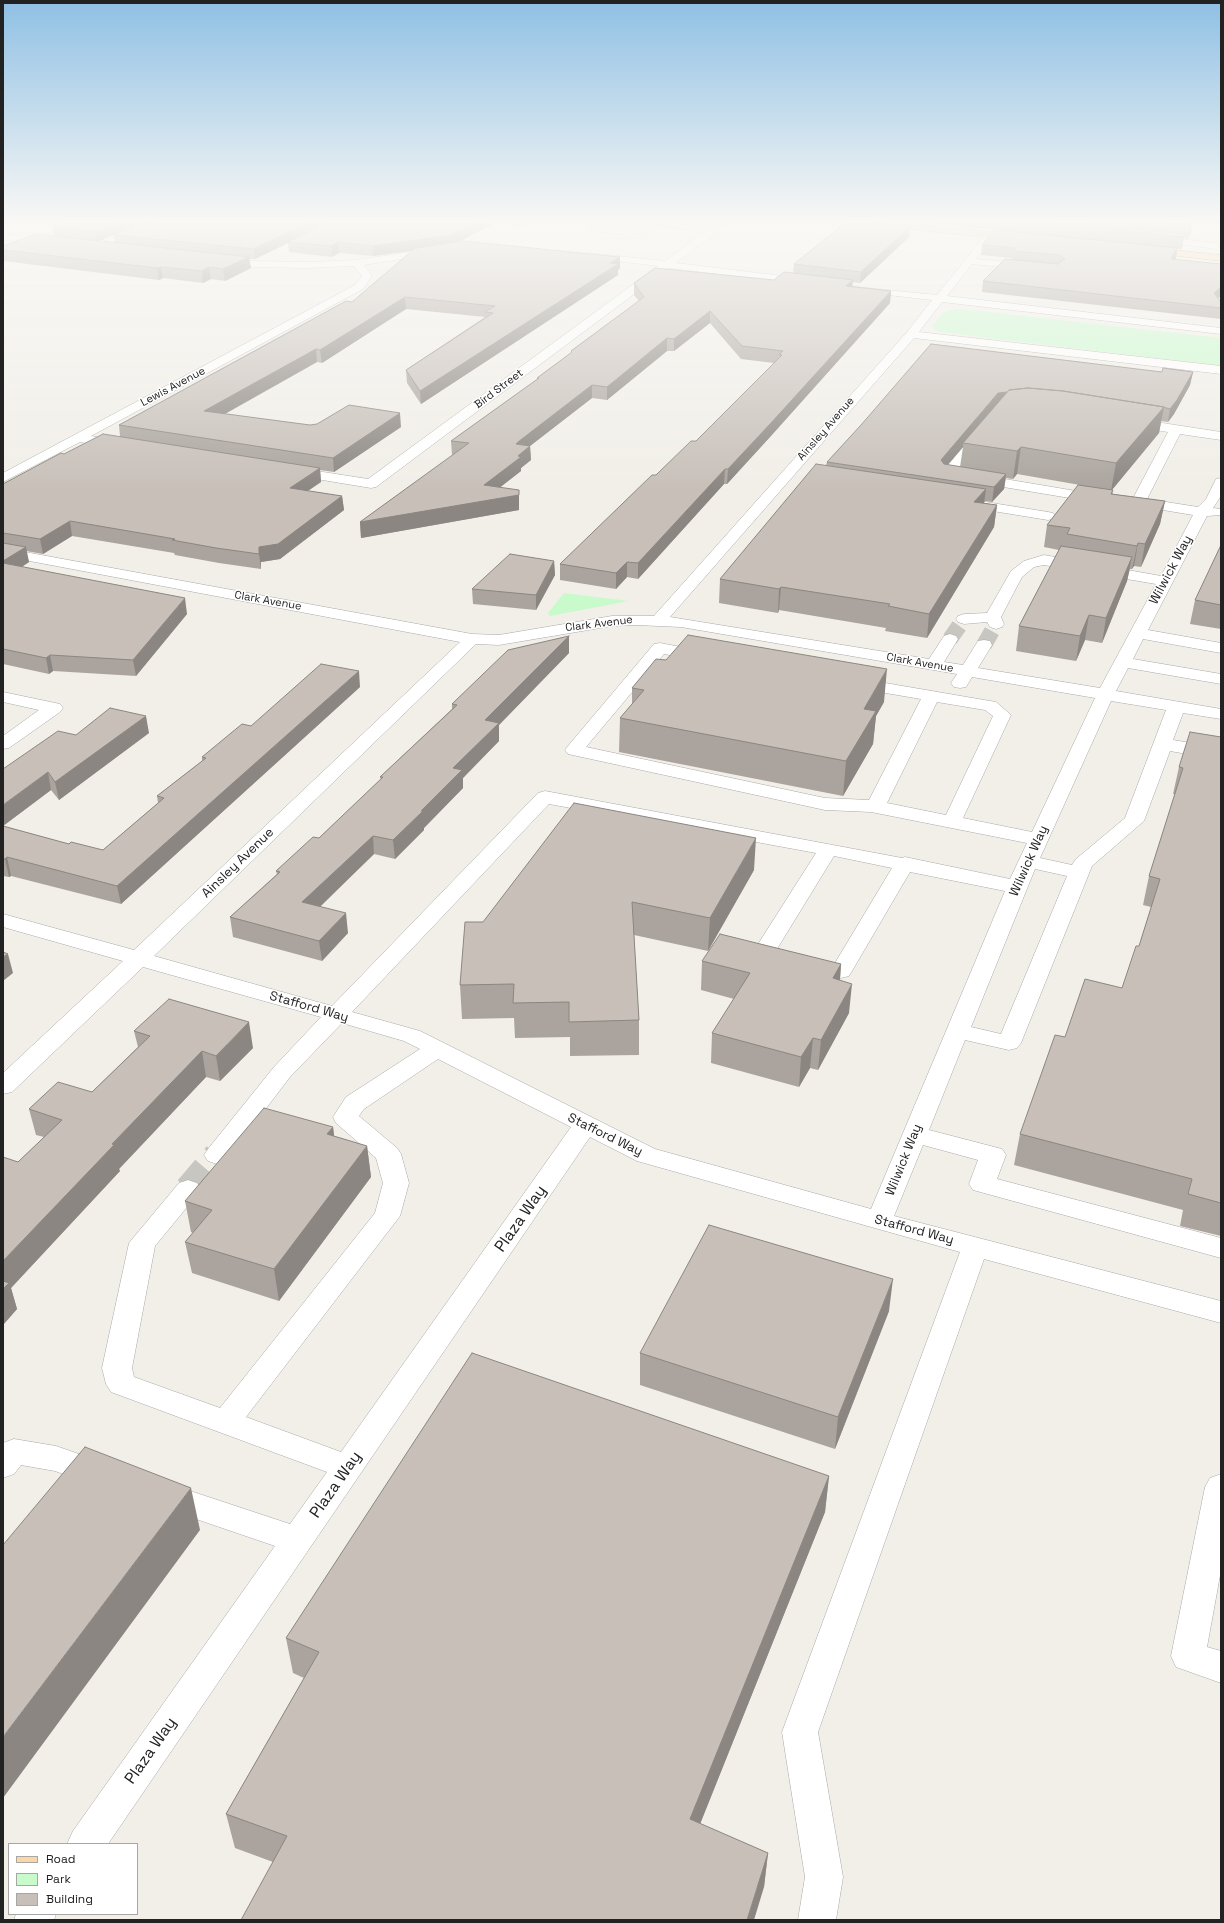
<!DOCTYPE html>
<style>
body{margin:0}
#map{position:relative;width:1224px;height:1923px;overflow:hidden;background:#f2efe9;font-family:"Space Grotesk",sans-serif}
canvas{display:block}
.frame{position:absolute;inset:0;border:4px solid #222;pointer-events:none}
.legend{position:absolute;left:8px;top:1843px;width:130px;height:72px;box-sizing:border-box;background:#fff;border:1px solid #a7a7a7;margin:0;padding:5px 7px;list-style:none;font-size:12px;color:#222}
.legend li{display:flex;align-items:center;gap:8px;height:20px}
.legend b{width:20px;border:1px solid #a7a7a7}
</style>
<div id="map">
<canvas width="1224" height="1923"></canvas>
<div class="frame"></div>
<ul class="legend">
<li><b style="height:5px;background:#fcd6a4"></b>Road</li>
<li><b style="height:11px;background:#c8facc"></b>Park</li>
<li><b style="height:11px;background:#c7bfb8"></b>Building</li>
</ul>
</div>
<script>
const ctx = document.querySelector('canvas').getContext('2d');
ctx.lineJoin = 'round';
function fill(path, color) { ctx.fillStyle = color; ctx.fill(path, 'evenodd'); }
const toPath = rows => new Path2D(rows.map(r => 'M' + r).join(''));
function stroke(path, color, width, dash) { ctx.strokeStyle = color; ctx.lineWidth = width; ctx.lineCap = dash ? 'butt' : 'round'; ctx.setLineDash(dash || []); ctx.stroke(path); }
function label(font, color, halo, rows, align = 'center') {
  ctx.font = font + ' "Space Grotesk",sans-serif'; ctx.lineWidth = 3; ctx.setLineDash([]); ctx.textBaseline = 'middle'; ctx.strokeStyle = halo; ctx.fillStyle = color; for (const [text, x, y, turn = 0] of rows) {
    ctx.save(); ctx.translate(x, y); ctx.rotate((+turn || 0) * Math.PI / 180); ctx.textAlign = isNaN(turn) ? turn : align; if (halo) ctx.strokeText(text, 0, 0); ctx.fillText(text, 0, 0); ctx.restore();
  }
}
fill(toPath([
 [953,309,963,309,1221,338,1221,366,940,332,934,329,932,326,944,312],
 [564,593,629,601,550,616,548,613]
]), '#c8facc');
stroke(toPath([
 [950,639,964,619],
 [984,645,996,624]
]), '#c8c6c1', 16, [16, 8]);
stroke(toPath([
 [188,1189,217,1155]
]), '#c8c6c1', 27, [27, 14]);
const minor = toPath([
 [144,223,157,223,101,249,95,249,93,247,144,223],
 [513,223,525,223,516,228,513,227,513,223],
 [596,223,607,223,602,227,630,229,645,226,640,223,673,223,712,227,717,223,728,223,676,263,807,279,812,282,807,285,669,268,376,487,371,488,286,474,284,471,286,468,291,467,368,479,658,266,591,258,586,255,588,253,665,261,705,232,661,227,630,235,590,231,588,229,590,227,596,223],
 [990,232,995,235,976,259,1030,264,1035,267,1030,270,972,264,947,296,1221,328,1221,334,942,302,919,332,1221,366,1221,374,914,338,670,617,929,659,944,636,950,634,956,636,958,639,944,662,963,665,978,641,984,640,990,641,992,645,978,668,1100,688,1156,584,1044,565,1034,567,1022,577,1001,617,1004,624,1002,627,996,629,990,627,987,622,964,624,958,622,956,619,958,616,964,614,987,613,1011,571,1024,561,1044,555,1161,576,1193,515,1133,505,1131,502,1168,432,1130,426,1126,425,1124,422,1126,419,1130,418,1221,432,1221,440,1180,434,1147,499,1198,507,1206,499,1216,479,1221,478,1221,496,1213,508,1221,509,1221,515,1207,516,1148,630,1221,643,1221,653,1143,639,1133,659,1221,674,1221,684,1128,668,1116,691,1221,709,1221,719,1183,713,1173,740,1221,748,1221,760,1170,751,1144,821,1092,866,1021,1043,1017,1048,1009,1050,965,1040,929,1130,1002,1149,1006,1155,997,1179,1221,1238,1221,1258,973,1190,969,1184,978,1160,923,1145,894,1216,1221,1301,1221,1323,984,1259,818,1732,843,1877,836,1920,798,1920,805,1877,782,1732,960,1252,637,1161,590,1137,108,1844,67,1844,73,1831,275,1546,155,1505,150,1496,155,1487,166,1483,290,1524,327,1472,111,1392,106,1384,102,1368,129,1243,179,1183,188,1180,197,1183,201,1189,197,1195,155,1246,132,1368,134,1377,220,1408,375,1213,383,1183,376,1158,336,1123,333,1117,346,1097,420,1049,404,1041,342,1023,290,1077,226,1161,217,1164,208,1161,204,1155,208,1149,274,1067,321,1017,143,967,12,1092,3,1094,3,1073,123,961,3,927,3,914,134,950,460,642,3,556,3,548,472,634,499,635,612,616,654,616,907,332,932,300,861,292,856,289,857,287,937,295,987,233,990,232],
 [636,625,681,627,957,674,951,683,954,687,960,688,966,687,972,677,1095,698,1032,832,963,818,1011,715,996,702,990,701,856,678,850,679,847,683,850,687,921,699,869,800,825,798,586,747,664,654,702,661,708,660,710,656,708,652,702,651,660,643,654,644,568,746,565,750,568,754,825,810,871,812,1027,843,1010,879,905,857,902,858,545,791,538,793,332,1006,154,956,476,644,499,645,612,626,636,625],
 [1111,701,1166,710,1125,818,1076,859,1072,865,1040,858,1111,701],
 [937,702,985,710,993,716,946,815,887,803,937,702],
 [549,804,816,853,753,952,756,957,841,978,849,976,852,971,910,872,1005,891,871,1209,655,1149,420,1031,352,1012,549,804],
 [834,856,892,868,835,963,777,949,834,856],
 [1035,869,1067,876,1001,1034,971,1027,1035,869],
 [438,1059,571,1127,341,1452,246,1417,400,1216,409,1183,401,1154,397,1148,359,1116,364,1109,438,1059],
 [3,234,51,239,56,242,51,245,3,240,3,234],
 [1154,236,1216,243,1221,246,1216,249,1151,241,1149,239,1151,237,1154,236],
 [437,248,440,249,442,251,440,253,364,265,372,276,363,289,91,436,124,442,126,445,124,448,119,449,80,442,3,482,3,473,355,285,362,276,354,266,307,268,254,267,220,263,215,260,217,258,254,261,307,262,357,260,437,248],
 [980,432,985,433,986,436,957,471,1100,495,1105,496,1107,499,1105,502,1100,503,943,477,941,474,943,471,975,433,980,432],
 [967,499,1048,512,1053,513,1055,516,1053,519,1048,520,962,506,960,503,962,500,967,499],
 [3,692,60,704,63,708,60,712,9,748,3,749,3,736,39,710,3,702,3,692],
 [14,1439,56,1446,110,1465,114,1474,110,1483,99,1487,55,1471,21,1465,14,1474,3,1478,3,1443,14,1439],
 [1221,1474,1221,1570,1207,1647,1221,1651,1221,1683,1176,1667,1171,1656,1205,1487,1210,1478,1221,1474],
 [16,1914,56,1914,54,1920,14,1920,16,1914]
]);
const major = toPath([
 [874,223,906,223,1021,235,1026,238,1021,241,879,226,874,223],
 [1147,247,1221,255,1221,261,1144,252,1142,250,1147,247]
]);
stroke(minor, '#a9a9a9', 1);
stroke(major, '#a06b00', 1);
fill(minor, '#fff');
fill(major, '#fcd6a4');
fill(toPath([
 [60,223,495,223,458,242,620,268,618,270,618,275,421,404,407,383,406,370,485,317,406,309,322,363,317,362,225,414,310,425,401,427,334,472,320,470,321,482,308,491,342,496,344,510,280,559,261,562,261,569,219,563,175,555,174,553,72,536,43,554,26,551,29,562,22,567,187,614,136,676,53,671,49,674,3,664,3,484,64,454,120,437,119,425,352,302,411,252,411,251,373,256,339,253,332,257,289,252,288,243,255,259,249,259,251,268,225,281,211,279,203,283,163,278,159,280,3,261,3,246,54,236,53,228,54,227,54,226],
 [114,235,115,242,100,241],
 [935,223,1192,223,1191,233,1187,239,1184,238,1182,247,1181,249,1177,249,1176,258,1175,259,1221,264,1221,296,1218,298,1221,302,1221,319,982,292,983,281,1012,259,1012,258,981,255,982,245,994,230,936,224],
 [910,226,909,237,860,283,852,282,852,286,891,291,890,303,770,437,727,484,724,484,638,579,627,577,616,589,560,580,560,564,656,475,696,441,774,363,741,359,710,323,674,351,667,351,607,400,592,398,530,446,531,460,521,468,521,471,500,487,519,510,361,538,360,522,453,455,452,455,451,441,537,379,537,378,571,353,571,351,639,301,634,295,634,283,774,280,793,273,794,264],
 [1162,372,1193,372,1190,385,1174,414,1168,422,1161,421,1159,433,1112,490,1113,494,1165,501,1160,524,1141,567,1134,566,1132,569,1130,569,1127,581,1102,643,1085,640,1076,661,1016,651,1019,626,1059,550,1044,547,1047,525,1080,485,1017,474,1013,479,1006,478,1004,489,992,502,985,501,984,503,997,505,994,527,927,638,885,631,886,628,779,610,778,613,719,603,720,579,826,465,827,462],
 [963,447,960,467,947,465],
 [1221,545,1221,629,1190,624,1195,600],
 [554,561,555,575,536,610,473,604,472,589],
 [569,636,569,653,499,725,499,741,463,778,463,788,424,828,424,830,395,859,374,854,320,907,348,933,322,961,233,937,230,917,277,874,276,871,319,838,381,779,380,777,452,709,452,704],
 [666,660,884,702,876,716,873,744,843,796,619,752,620,718,632,704,632,688],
 [360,687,121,904,11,876,9,877,3,876,3,826,69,844,103,850,158,803,157,796,202,761,202,757,251,726],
 [149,733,59,800,51,790,3,826,76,735],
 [1221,737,1221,1236,1180,1226,1183,1210,1014,1165,1020,1134,1065,1037,1122,988,1139,946,1151,907,1143,905,1149,876,1175,794,1173,794,1179,767],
 [754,870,708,951,634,935,639,1020,639,1055,570,1056,570,1037,515,1038,514,1018,462,1019,460,985,483,922],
 [702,961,841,964,840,980,849,1013,818,1070,810,1068,799,1087,711,1063,712,1033,734,999,701,990],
 [134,1031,253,1048,220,1081,206,1077,119,1169,120,1171,11,1288,17,1309,3,1325,3,1157,18,1162,44,1137,36,1135,29,1109,92,1092,138,1047],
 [333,1127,334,1136,367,1146,371,1177,279,1301,192,1273,185,1242,193,1233,191,1232,185,1201],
 [889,1311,835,1449,640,1385,640,1353],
 [829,1476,825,1512,700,1824,768,1853,764,1887,273,1862,235,1848,226,1814,304,1678,293,1673,286,1638]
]), '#aba49e');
fill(toPath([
 [116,223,140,223,97,242,95,232],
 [307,223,329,223,288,242,288,243,255,259,254,249],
 [475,223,495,223,452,245,411,249,411,251,373,256,373,246],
 [1191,223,1192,223,1191,233,1187,239,1189,226],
 [910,226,909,237,860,283,861,272],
 [1184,234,1182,247,1181,249,1183,237],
 [338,242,339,253,332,257,331,246],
 [1177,248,1176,258,1169,269,1171,259],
 [249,257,251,268,225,281,223,269],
 [620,257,620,268,618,270,618,275,421,404,420,391],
 [161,267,163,278,159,280,157,268],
 [209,267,211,279,203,283,202,271],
 [853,280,852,292,846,286],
 [1221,287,1221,296,1212,304,1214,293],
 [891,291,890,303,770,437,727,484,728,469],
 [405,297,406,309,322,363,320,350],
 [710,311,710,323,674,351,674,339],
 [667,338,667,351,607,400,607,387],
 [316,349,317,362,205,425,204,411],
 [1193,372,1190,385,1174,414,1168,422,1170,409],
 [592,385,592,398,530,446,531,460,521,468,521,471,484,500,484,485,518,442],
 [1026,389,963,443,963,447,940,474,941,460,998,393],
 [1164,407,1159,433,1111,491,1116,463],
 [400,413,401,427,334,472,333,458],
 [1021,447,1017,474,1013,479,1017,451],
 [320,468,321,482,291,502,290,488],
 [725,469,724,484,638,579,638,563],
 [1006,474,1004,489,992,502,994,487],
 [986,489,983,511,974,502],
 [519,490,519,510,361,538,360,522],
 [342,496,344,510,280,559,261,562,261,569,259,554,259,547],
 [1165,501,1160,524,1141,567,1145,544],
 [997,505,994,527,927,638,929,614],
 [70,521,72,536,43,554,40,539],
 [1138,543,1134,566,1132,569,1137,546],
 [26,547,29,562,4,578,3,574,3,561],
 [1132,557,1127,581,1102,643,1106,618],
 [554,561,555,575,536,610,536,595],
 [627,562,627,577,616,589,616,573],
 [781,587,779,610,778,613,779,589],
 [185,598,187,614,136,676,133,660],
 [1089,615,1085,640,1076,661,1080,636],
 [569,636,569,653,499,725,499,741,463,778,463,788,424,828,424,830,395,859,393,840,421,811,453,768,485,720],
 [50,655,53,671,49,674,46,658],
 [887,669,884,702,876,716,873,744,843,796,846,761,864,709],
 [359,671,360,687,121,904,117,886],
 [146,716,149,733,59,800,55,782],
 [48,772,51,790,3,826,3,805],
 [373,836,374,854,305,921,302,902],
 [756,838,754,870,708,951,710,918],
 [7,857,11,876,9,877,5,859],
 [346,913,348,933,322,961,319,941],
 [8,954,13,973,3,981,3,957],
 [841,964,839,993,833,978],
 [852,984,849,1013,818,1070,821,1040],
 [249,1022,253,1048,220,1081,216,1056],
 [813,1038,810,1068,799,1087,801,1057],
 [202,1051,206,1077,119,1169,120,1171,11,1288,17,1309,3,1325,3,1261,112,1144],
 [333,1127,337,1158,327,1134],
 [367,1146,371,1177,279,1301,274,1269],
 [893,1279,889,1311,835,1449,838,1417],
 [829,1476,825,1512,688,1854,690,1819],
 [191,1488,200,1530,3,1798,3,1737],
 [768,1853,764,1887,754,1920,747,1920]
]), '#8b8681');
const building = toPath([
 [60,223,116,223,95,232,53,228,58,226,54,226,60,223],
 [138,223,307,223,254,249,114,235,138,223],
 [327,223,475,223,451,235,373,246,338,242,331,246,288,242,327,223],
 [845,223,877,223,910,226,861,272,794,264,845,223],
 [1046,223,1088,223,1091,225,1184,234,1183,237,1046,223],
 [1159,223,1191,223,1189,226,1159,223],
 [995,230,1177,248,1171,259,1221,264,1221,287,1214,293,1221,302,1221,308,983,281,1005,259,1058,264,1065,259,1059,255,1013,251,1015,248,982,245,995,230],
 [35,234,249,257,223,269,209,267,202,271,161,267,157,268,3,250,3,246,35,234],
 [463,241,620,257,610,263,618,264,420,391,406,370,493,313,485,312,495,306,405,297,320,350,316,349,204,411,310,425,317,424,349,405,400,413,333,458,119,425,346,301,352,302,414,249,411,249,463,241],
 [655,268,774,280,784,272,853,280,846,286,891,291,771,423,728,469,725,469,638,563,627,562,616,573,560,564,652,475,656,475,691,441,696,441,782,355,779,354,783,351,742,346,710,311,674,339,667,338,607,387,592,385,518,442,516,444,530,446,518,456,521,457,484,485,519,490,519,495,360,522,469,443,451,441,539,378,537,378,572,352,571,351,644,297,634,283,655,268],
 [931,344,1162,372,1163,368,1193,372,1177,400,1170,409,1163,407,1164,407,1063,391,1028,388,1009,390,1007,392,998,393,941,460,944,464,1006,474,994,487,827,462,861,425,931,344],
 [1028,388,1063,391,1164,407,1116,463,1021,447,1017,451,963,443,1009,390,1028,388],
 [103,434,320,468,290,488,342,496,278,544,259,547,259,554,216,548,172,540,175,539,70,521,40,539,3,533,3,484,61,453,64,454,103,434],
 [816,464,986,489,974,502,997,505,929,614,888,606,890,604,781,587,779,589,720,579,816,464],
 [1078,485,1113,490,1111,494,1165,501,1145,544,1138,543,1137,546,1067,534,1070,528,1047,525,1078,485],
 [3,543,26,547,3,561,3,543],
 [1221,545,1221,605,1195,600,1221,545],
 [1061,546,1132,557,1106,618,1089,615,1080,636,1019,626,1061,546],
 [510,554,554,561,536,595,472,589,510,554],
 [3,563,185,598,133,660,50,655,46,658,3,649,3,563],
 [688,635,887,669,864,709,876,711,846,761,620,718,644,690,632,688,656,659,666,660,688,635],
 [569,636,485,720,499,723,453,768,462,770,421,811,423,811,393,840,373,836,302,902,346,913,319,941,230,917,280,872,276,871,313,837,319,838,383,777,380,777,457,705,452,704,508,650,569,636],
 [321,664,359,671,117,886,7,857,5,859,3,859,3,826,69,844,71,842,103,850,164,798,157,796,206,758,202,757,242,724,251,726,321,664],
 [110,708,146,716,55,782,48,772,3,805,3,769,58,731,76,735,110,708],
 [1190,732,1221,737,1221,1203,1188,1194,1192,1179,1020,1134,1055,1035,1065,1037,1085,979,1122,988,1136,946,1139,946,1160,879,1149,876,1183,768,1179,767,1190,732],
 [574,803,756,838,710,918,632,902,639,1020,569,1022,569,1002,513,1003,514,984,460,985,465,922,483,922,574,803],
 [720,934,841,964,833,978,852,984,821,1040,813,1038,801,1057,712,1033,750,973,702,961,720,934],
 [3,952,8,954,3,957,3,952],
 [169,999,249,1022,216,1056,202,1051,112,1144,114,1145,3,1261,3,1157,18,1162,62,1120,29,1109,58,1082,92,1092,150,1036,134,1031,169,999],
 [264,1108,333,1127,327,1134,367,1146,274,1269,185,1242,212,1210,185,1201,264,1108],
 [709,1225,893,1279,838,1417,640,1353,709,1225],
 [3,1281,9,1283,3,1289,3,1281],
 [472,1353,829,1476,690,1819,768,1853,747,1920,241,1920,287,1836,226,1814,319,1652,286,1638,472,1353],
 [85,1447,191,1488,3,1737,3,1545,85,1447]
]);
fill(building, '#c7bfb8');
stroke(building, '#8b8681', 1);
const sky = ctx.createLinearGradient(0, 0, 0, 492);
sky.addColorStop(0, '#8fc0e4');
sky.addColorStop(0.45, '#f9f8f5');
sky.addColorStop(1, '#f9f8f500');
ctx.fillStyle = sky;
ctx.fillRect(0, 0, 1224, 492);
label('11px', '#222', '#fff', [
 ["Lewis Avenue",173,387,-28],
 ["Bird Street",499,389,-37],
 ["Ainsley Avenue",826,429,-49],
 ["Clark Avenue",268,601,10],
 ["Clark Avenue",599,624,-7],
 ["Clark Avenue",920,663,10]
]);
label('13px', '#222', '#fff', [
 ["Wilwick Way",1171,570,-62],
 ["Wilwick Way",1029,861,-66],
 ["Ainsley Avenue",238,863,-44],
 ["Stafford Way",309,1007,16],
 ["Stafford Way",605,1135,26],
 ["Wilwick Way",904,1160,-68],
 ["Stafford Way",914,1230,15]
]);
label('16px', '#222', '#fff', [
 ["Plaza Way",521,1219,-55],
 ["Plaza Way",336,1485,-55],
 ["Plaza Way",151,1751,-55]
]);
</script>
